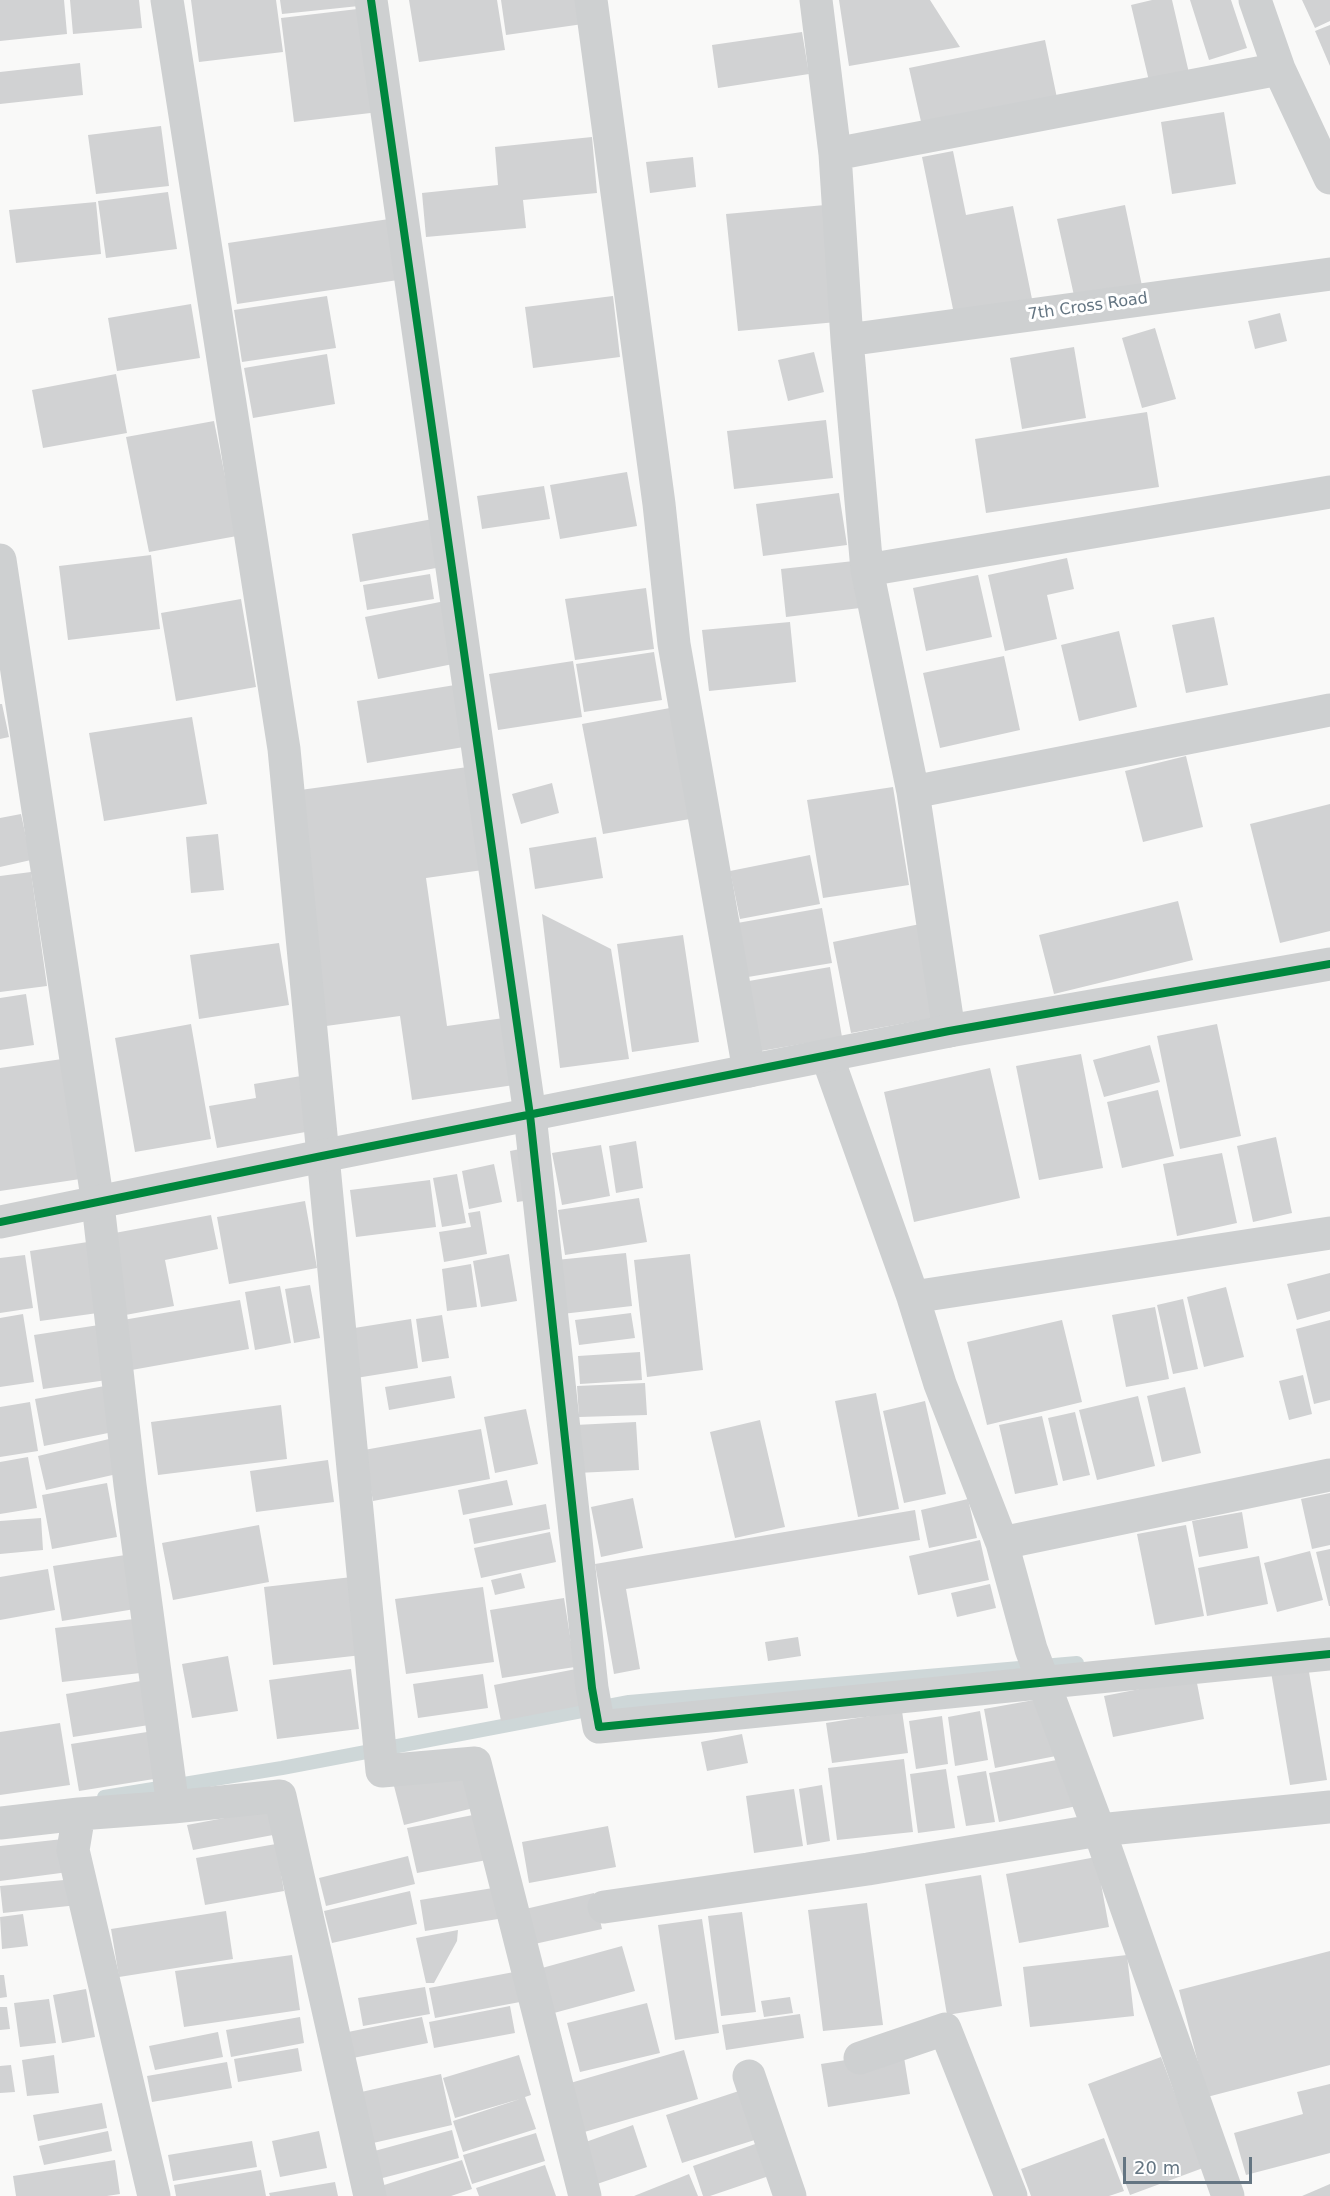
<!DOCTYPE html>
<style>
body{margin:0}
#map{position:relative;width:1330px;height:2196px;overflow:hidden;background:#f9f9f8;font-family:"DejaVu Sans",sans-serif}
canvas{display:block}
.scale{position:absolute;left:1123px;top:2157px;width:129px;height:27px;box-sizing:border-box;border:3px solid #647582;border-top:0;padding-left:8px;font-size:18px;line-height:21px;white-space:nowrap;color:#647582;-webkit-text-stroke:4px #fff;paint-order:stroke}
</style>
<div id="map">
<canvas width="1330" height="2196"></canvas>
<div class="scale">20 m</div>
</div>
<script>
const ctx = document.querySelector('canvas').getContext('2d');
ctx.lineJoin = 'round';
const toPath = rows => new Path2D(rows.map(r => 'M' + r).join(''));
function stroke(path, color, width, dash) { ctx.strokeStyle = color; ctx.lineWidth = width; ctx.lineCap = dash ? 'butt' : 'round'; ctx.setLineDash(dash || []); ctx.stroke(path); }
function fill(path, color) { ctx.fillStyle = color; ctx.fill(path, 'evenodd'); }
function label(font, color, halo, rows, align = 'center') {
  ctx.font = font + ' "DejaVu Sans",sans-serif'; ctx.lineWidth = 6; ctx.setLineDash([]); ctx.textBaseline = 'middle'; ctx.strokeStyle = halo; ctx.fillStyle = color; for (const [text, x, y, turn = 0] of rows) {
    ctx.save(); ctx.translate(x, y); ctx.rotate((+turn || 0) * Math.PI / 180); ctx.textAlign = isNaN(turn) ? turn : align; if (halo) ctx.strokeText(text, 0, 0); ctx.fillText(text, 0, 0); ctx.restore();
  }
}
stroke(toPath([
 [104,1797,282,1768,629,1702,1077,1663]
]), '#ced7d8', 14);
fill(toPath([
 [0,0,64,0,67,34,0,41],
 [70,0,139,0,142,28,73,34],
 [191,0,276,0,283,52,199,62],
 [280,0,359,0,359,6,282,14],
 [409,0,497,0,505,50,419,62],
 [501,0,579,0,583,24,506,35],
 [839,0,930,0,960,47,849,66],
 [1152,0,1172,0,1189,73,1149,81,1131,5],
 [1190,0,1231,0,1247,48,1209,60],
 [1302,0,1330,0,1330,21,1315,28],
 [366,8,379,112,294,122,281,18],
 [1330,25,1330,66,1315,31],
 [802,32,809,74,718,88,712,45],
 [1045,40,1057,98,922,126,909,68],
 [80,63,83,95,0,104,0,72],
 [1224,112,1236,184,1172,194,1161,122],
 [161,126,169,186,96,194,88,135],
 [592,137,597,193,523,200,526,228,426,237,422,193,498,185,495,147],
 [953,151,966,215,1013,206,1032,299,954,314,922,157],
 [693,157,696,187,650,193,646,162],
 [168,192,177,249,106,258,98,201],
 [96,202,101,254,16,263,9,210],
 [825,205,837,322,738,331,726,214],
 [1125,205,1142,286,1075,300,1057,219],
 [389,219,398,280,237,304,228,243],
 [327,296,336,348,242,362,234,310],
 [613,296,620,357,533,368,525,307],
 [191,304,200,358,117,371,108,318],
 [1280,313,1287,341,1255,349,1248,321],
 [1155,328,1176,399,1142,408,1122,338],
 [1074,347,1086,418,1022,429,1010,358],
 [814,352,824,392,788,401,778,360],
 [327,354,335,404,253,418,244,368],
 [116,374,127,433,43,448,32,390],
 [1147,412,1159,487,986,513,975,439],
 [826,420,833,478,734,489,727,431],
 [214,421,237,536,149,552,126,437],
 [627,472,637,526,560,539,550,485],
 [544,486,550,519,482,529,477,496],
 [839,493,847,545,763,556,756,504],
 [438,518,447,566,360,582,352,534],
 [151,555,160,629,68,640,59,566],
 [1067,558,1074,589,1047,595,1057,639,1005,651,988,575],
 [854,561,860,608,786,617,781,569],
 [430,574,434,599,367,610,363,585],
 [978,575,992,637,926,651,913,588],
 [646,588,654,649,575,660,565,599],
 [241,599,256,687,176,701,161,613],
 [445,601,458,663,378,679,365,617],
 [1214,617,1228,685,1186,693,1172,625],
 [790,622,796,682,709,691,702,630],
 [1119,631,1137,707,1079,721,1061,645],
 [654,652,662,700,584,712,576,664],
 [1004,656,1020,730,940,748,923,673],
 [573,661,582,717,498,730,489,674],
 [455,685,464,747,367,763,357,701],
 [0,704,2,704,9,737,0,739],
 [670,708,690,819,603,834,582,724],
 [192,717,207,804,104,821,89,733],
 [1186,756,1203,827,1143,842,1125,771],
 [475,766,490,869,426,878,447,1026,504,1018,514,1085,412,1100,400,1016,326,1026,293,791],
 [552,783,559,813,521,824,512,794],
 [893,787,909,885,823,898,807,800],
 [1330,804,1330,931,1280,943,1250,824],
 [21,814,31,860,0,867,0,818],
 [218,834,224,890,191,893,186,837],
 [596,837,603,878,535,889,529,848],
 [810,855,820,904,740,919,730,871],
 [31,872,47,986,0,992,0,876],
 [1178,901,1193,960,1054,994,1039,935],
 [822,908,832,963,736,979,726,925],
 [542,914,611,949,629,1059,560,1068],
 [920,924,939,1017,851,1033,833,942],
 [683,935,699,1042,632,1052,617,944],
 [279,943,289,1005,199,1019,190,955],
 [830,967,842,1037,755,1052,743,982],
 [26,994,34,1045,0,1050,0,998],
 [191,1024,211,1139,135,1152,115,1038],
 [1217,1024,1241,1136,1180,1149,1157,1036],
 [1150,1045,1160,1082,1104,1097,1093,1060],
 [1081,1054,1103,1168,1039,1180,1016,1066],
 [69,1058,87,1178,0,1191,0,1068],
 [990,1068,1020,1198,914,1222,884,1092],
 [301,1076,311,1131,217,1148,209,1106,256,1098,254,1084],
 [1158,1090,1174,1156,1122,1168,1107,1102],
 [1276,1137,1292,1213,1253,1222,1237,1146],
 [636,1141,643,1188,616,1193,609,1146],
 [601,1145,610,1196,562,1205,552,1153],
 [530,1147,538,1199,517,1202,510,1151],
 [1222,1153,1237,1223,1177,1236,1163,1164],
 [494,1164,502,1202,469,1209,462,1171],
 [457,1174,466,1223,442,1227,433,1178],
 [430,1180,436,1227,356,1237,350,1190],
 [639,1198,647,1242,565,1255,558,1210],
 [305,1201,317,1268,229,1284,217,1217],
 [480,1211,487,1254,444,1262,439,1232,471,1227,468,1213],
 [211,1215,218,1249,165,1260,174,1306,120,1316,104,1235],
 [94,1241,105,1312,40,1321,30,1251],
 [626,1253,632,1306,562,1314,556,1260],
 [509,1254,517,1301,481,1307,473,1261],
 [690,1254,703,1370,647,1377,634,1260],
 [25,1255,33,1308,0,1313,0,1258],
 [471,1264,477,1307,447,1311,442,1269],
 [1330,1273,1330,1311,1297,1320,1287,1284],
 [310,1285,320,1338,294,1343,285,1289],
 [280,1286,291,1343,255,1350,245,1292],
 [1226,1287,1244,1357,1204,1367,1187,1297],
 [1183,1299,1198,1369,1173,1374,1157,1305],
 [240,1300,249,1349,126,1371,117,1321],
 [1155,1307,1169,1379,1126,1387,1112,1315],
 [631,1313,635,1338,579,1345,575,1320],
 [23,1314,34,1382,0,1387,0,1318],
 [442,1315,449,1358,422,1362,416,1319],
 [411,1319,418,1368,356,1378,348,1329],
 [1062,1320,1082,1402,987,1425,967,1342],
 [1330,1320,1330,1400,1314,1404,1296,1329],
 [99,1325,107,1380,43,1389,34,1335],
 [640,1352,642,1380,580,1384,578,1356],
 [1303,1375,1312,1414,1289,1420,1279,1381],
 [451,1376,455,1398,389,1410,385,1387],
 [645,1383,647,1415,579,1417,577,1386],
 [110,1385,118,1431,44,1446,35,1399],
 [1185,1387,1201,1453,1162,1462,1147,1396],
 [876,1393,899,1509,858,1517,835,1401],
 [1138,1396,1155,1466,1097,1480,1079,1410],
 [925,1401,946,1494,904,1503,883,1411],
 [30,1402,38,1451,0,1457,0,1407],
 [281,1405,287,1459,158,1475,151,1422],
 [526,1409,538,1464,495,1473,484,1417],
 [1075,1412,1090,1475,1063,1481,1048,1418],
 [1042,1416,1058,1485,1015,1494,999,1425],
 [760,1420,785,1527,735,1538,710,1432],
 [636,1422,639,1470,577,1473,575,1425],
 [481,1429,490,1479,373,1501,364,1450],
 [109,1439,117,1474,46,1490,38,1456],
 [28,1457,37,1508,0,1514,0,1462],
 [328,1460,334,1502,256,1512,250,1471],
 [507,1480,513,1505,463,1515,458,1490],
 [107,1483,117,1537,52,1549,42,1495],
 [1330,1493,1330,1545,1312,1549,1301,1499],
 [633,1498,643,1548,601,1557,591,1507],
 [968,1499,977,1538,929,1548,921,1510],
 [546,1504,550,1529,474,1544,469,1519],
 [915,1510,920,1540,626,1589,640,1669,614,1674,595,1564],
 [1242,1512,1248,1548,1199,1557,1192,1521],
 [41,1518,43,1550,0,1554,0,1521],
 [259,1525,269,1582,173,1600,162,1543],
 [1186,1525,1204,1616,1155,1625,1137,1534],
 [550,1532,556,1562,481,1578,474,1548],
 [980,1540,989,1580,918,1595,909,1556],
 [1330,1549,1330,1606,1329,1606,1316,1552],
 [1310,1551,1323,1600,1277,1612,1264,1563],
 [132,1554,141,1608,62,1621,53,1566],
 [1259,1556,1268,1604,1207,1616,1198,1568],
 [48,1569,55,1610,0,1620,0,1577],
 [521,1573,525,1588,495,1595,491,1580],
 [352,1577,362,1655,273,1665,264,1587],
 [990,1584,996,1608,957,1617,951,1593],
 [483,1587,494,1662,406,1674,395,1599],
 [564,1598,575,1667,502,1678,490,1610],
 [143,1618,149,1672,62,1682,55,1628],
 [798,1637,801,1656,768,1661,765,1642],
 [228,1656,238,1711,192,1718,182,1664],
 [1308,1666,1327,1780,1290,1785,1271,1672],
 [351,1669,359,1729,277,1739,269,1680],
 [576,1669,584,1705,501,1721,494,1685],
 [483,1674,488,1708,418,1718,413,1684],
 [1196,1678,1204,1719,1113,1737,1104,1696],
 [141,1681,149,1725,73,1737,66,1694],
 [1045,1698,1056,1756,995,1768,984,1709],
 [902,1711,908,1753,832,1763,826,1723],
 [980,1711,988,1760,955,1766,948,1717],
 [942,1716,948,1764,916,1769,909,1721],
 [60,1723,70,1785,0,1795,0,1732],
 [147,1732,154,1779,79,1791,71,1744],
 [742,1734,748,1763,707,1771,701,1742],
 [1067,1758,1077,1806,999,1822,989,1773],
 [904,1759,913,1832,837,1840,828,1768],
 [473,1768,482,1806,404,1825,394,1786],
 [946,1769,955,1828,918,1833,910,1774],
 [986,1771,995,1822,966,1826,957,1776],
 [822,1785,830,1841,807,1845,799,1789],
 [794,1789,803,1846,754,1853,746,1796],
 [267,1810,273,1835,193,1850,187,1825],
 [478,1814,487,1860,417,1873,407,1828],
 [608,1826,616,1867,529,1883,522,1842],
 [72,1838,76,1871,0,1881,0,1846],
 [276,1844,284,1891,205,1905,196,1858],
 [408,1856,415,1884,326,1906,319,1878],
 [1096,1857,1109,1927,1019,1943,1006,1874],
 [981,1875,1002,2006,947,2015,925,1884],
 [75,1879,78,1905,3,1913,0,1886],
 [499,1887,504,1918,425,1931,420,1900],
 [410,1891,417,1924,332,1943,324,1911],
 [594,1893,602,1929,530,1945,521,1910],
 [867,1903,883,2025,823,2031,808,1910],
 [226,1911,233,1959,119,1977,111,1929],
 [742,1912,756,2012,721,2016,708,1916],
 [23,1914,28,1946,2,1949,0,1917],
 [702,1919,719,2033,675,2040,658,1925],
 [458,1930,457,1941,434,1983,426,1983,416,1938],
 [622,1946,635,1991,554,2013,542,1968],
 [1330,1951,1330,2065,1207,2097,1179,1990],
 [292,1955,300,2010,184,2027,175,1971],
 [1127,1955,1134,2016,1030,2027,1023,1967],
 [514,1972,520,2002,435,2018,429,1988],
 [0,1975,4,1975,7,1997,0,1998],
 [425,1987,430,2014,363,2026,358,1998],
 [86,1989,95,2037,62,2043,53,1995],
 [790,1997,793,2013,764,2017,761,2001],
 [49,1999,56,2043,20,2047,14,2003],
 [647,2003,660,2053,580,2072,567,2023],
 [510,2006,515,2033,434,2048,429,2022],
 [0,2007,7,2007,10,2029,0,2030],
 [800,2014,804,2038,726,2050,722,2025],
 [300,2017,304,2043,231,2057,226,2030],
 [422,2017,428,2043,353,2058,348,2032],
 [218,2032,223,2057,155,2070,149,2046],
 [298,2048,302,2071,238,2082,234,2059],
 [684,2050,698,2099,574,2135,560,2086],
 [903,2051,910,2094,828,2107,821,2064],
 [54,2055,59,2093,27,2096,22,2060],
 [519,2055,531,2095,525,2097,536,2129,463,2152,453,2121,520,2099,455,2118,443,2078],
 [1161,2057,1203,2168,1130,2195,1088,2084],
 [227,2062,232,2088,152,2102,147,2076],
 [11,2065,15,2092,0,2093,0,2066],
 [441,2074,452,2125,360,2146,348,2095],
 [1330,2084,1330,2153,1246,2175,1234,2133,1303,2114,1297,2092],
 [745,2089,761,2138,682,2163,666,2115],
 [102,2103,107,2128,38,2141,33,2115],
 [633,2125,647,2167,597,2184,583,2143],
 [452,2130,459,2158,375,2180,367,2153],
 [108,2131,112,2151,44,2165,39,2146],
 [319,2131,327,2168,280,2177,272,2141],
 [536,2133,545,2161,472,2184,463,2155],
 [1104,2138,1124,2191,1109,2196,1031,2196,1021,2169],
 [252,2141,257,2167,173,2181,168,2155],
 [758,2143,769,2176,710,2196,703,2196,693,2166],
 [115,2160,120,2194,107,2196,16,2196,13,2176],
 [462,2160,472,2189,451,2196,381,2196,378,2187],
 [545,2165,556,2196,479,2196,476,2188],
 [261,2170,266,2196,176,2196,174,2185],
 [689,2174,698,2196,634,2196],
 [335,2182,338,2196,270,2196,269,2193],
 [1330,2184,1330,2196,1302,2196]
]), '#d1d2d3');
stroke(toPath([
 [167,0,284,749,382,1771,475,1763,585,2196],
 [371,0,530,1115,592,1688,599,1727,1330,1654],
 [591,0,659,504,674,644,749,1071],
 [816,0,835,154],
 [1255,0,1279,69,1330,178],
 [847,340,1330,274],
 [0,560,98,1204,130,1485,173,1807],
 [867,570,1330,492],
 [913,792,1330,710],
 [949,1031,913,792,867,570,847,340,835,154,1279,69],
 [827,1056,913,1297,940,1384,1002,1543,1031,1649,1099,1830,1228,2196],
 [913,1297,1330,1233],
 [1002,1543,1330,1475],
 [79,1814,73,1850,154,2196],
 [0,1823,79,1814,173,1807,280,1796,370,2196],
 [604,1907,868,1869,1099,1830,1330,1807],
 [860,2058,945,2029,1011,2196],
 [749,2076,790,2196]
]), '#ced0d1', 33);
stroke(toPath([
 [0,1222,322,1156,949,1031,1330,964]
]), '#ced0d1', 33);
stroke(toPath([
 [371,0,530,1115,592,1688,599,1727,1330,1654],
 [0,1222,322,1156,949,1031,1330,964]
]), '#00873e', 8);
label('16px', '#647582', '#fff', [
 ["7th Cross Road",1088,307,-8]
]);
</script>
